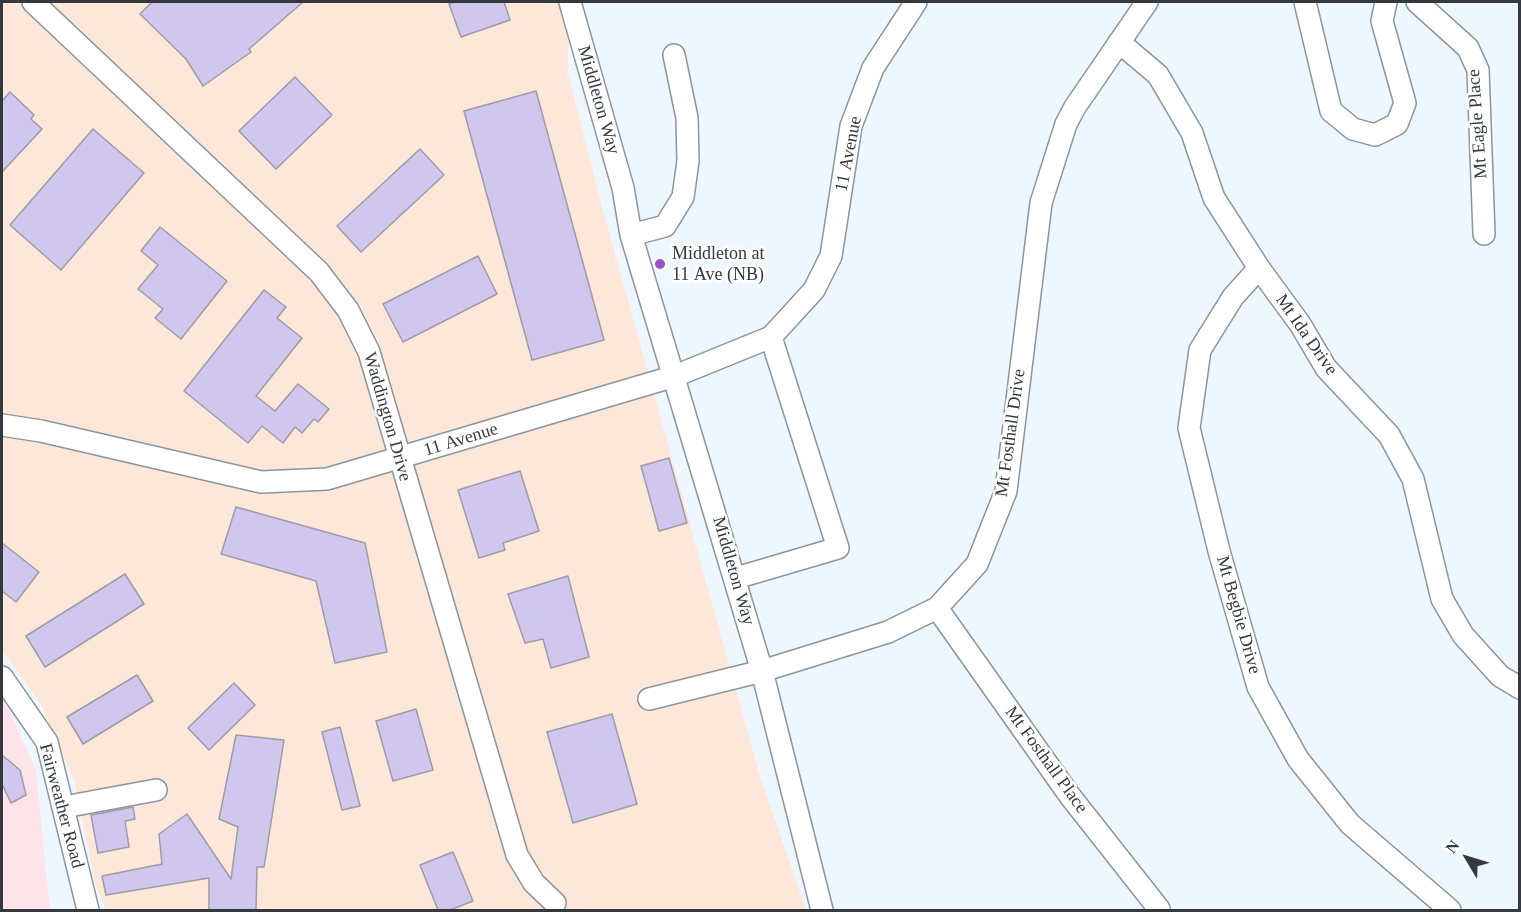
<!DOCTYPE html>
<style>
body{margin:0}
#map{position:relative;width:1521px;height:912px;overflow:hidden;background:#eef7fe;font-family:Georgia,serif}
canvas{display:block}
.frame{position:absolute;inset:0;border:3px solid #35393d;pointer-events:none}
.north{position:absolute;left:1437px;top:828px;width:60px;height:60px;-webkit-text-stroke:4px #fff;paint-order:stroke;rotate:308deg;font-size:16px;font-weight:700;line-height:24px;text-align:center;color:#35393d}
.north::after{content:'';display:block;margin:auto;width:21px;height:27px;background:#35393d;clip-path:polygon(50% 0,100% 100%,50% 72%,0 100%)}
</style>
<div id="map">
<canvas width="1521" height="912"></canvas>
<div class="frame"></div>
<div class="north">N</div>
</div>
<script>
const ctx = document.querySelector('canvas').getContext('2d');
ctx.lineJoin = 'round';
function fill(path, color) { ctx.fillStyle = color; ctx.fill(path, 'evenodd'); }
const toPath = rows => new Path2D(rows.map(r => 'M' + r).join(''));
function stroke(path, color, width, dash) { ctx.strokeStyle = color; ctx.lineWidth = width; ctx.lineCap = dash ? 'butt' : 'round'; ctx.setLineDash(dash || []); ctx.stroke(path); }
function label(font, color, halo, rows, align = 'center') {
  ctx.font = font + ' Georgia,serif'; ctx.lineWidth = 5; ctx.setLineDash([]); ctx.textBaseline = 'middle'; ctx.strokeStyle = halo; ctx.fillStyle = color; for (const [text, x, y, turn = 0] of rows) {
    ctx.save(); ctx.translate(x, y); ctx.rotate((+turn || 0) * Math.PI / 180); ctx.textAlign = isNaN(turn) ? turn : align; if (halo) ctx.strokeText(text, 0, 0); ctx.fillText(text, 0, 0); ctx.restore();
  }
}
fill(toPath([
 [2,695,36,770,50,910,2,910]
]), '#fee4e8');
fill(toPath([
 [2,2,561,2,568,39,568,74,604,214,759,773,806,910,106,910,96,886,74,780,39,701,2,650]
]), '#fce7d9');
const building = toPath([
 [152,2,303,2,249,49,251,52,203,86,186,59,140,14,152,2],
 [455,2,504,2,510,20,461,37,449,4,455,2],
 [295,77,332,115,276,169,239,131,295,77],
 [536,91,604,340,532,360,464,111,536,91],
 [10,92,34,115,31,119,42,129,2,172,2,101,10,92],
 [93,129,144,173,61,270,10,225,93,129],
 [420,149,444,175,361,252,337,226,420,149],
 [160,227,227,281,181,339,155,318,163,309,138,289,158,265,141,251,160,227],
 [478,256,497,294,403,342,383,304,478,256],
 [264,290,286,307,277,318,302,338,256,396,275,411,298,384,329,409,318,422,314,419,302,433,295,427,283,443,262,426,248,443,184,391,264,290],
 [669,458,687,523,659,531,641,466,669,458],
 [520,471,539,531,503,543,505,550,479,558,458,490,520,471],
 [236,507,365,543,387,652,335,663,316,581,221,554,236,507],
 [2,543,39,572,16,602,2,591,2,543],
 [125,574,144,604,45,667,26,636,125,574],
 [568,576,589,657,551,668,543,639,525,643,508,594,568,576],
 [137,675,153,701,83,744,67,717,137,675],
 [234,683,255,705,209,750,188,728,234,683],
 [416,709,433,770,393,781,376,721,416,709],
 [612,714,637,804,573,823,547,732,612,714],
 [340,727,360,806,342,810,322,732,340,727],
 [236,735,284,740,264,867,257,867,256,910,209,910,209,878,106,895,102,876,162,864,159,834,187,814,231,879,238,827,219,819,236,735],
 [2,755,20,770,26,795,11,803,2,784,2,755],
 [133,807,135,819,125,821,129,847,98,853,91,815,133,807],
 [453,852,473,901,450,910,438,910,420,865,453,852]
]);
fill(building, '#d0c7ef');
stroke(building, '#9d9ba6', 1.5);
const minor = toPath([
 [33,2,319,272,348,310,369,352,517,855,534,883,555,903],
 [570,2,623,188,631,235,762,671,822,910],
 [1305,2,1331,111,1353,129,1375,135,1397,124,1405,103,1382,21,1386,2],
 [1417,2,1468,48,1478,70,1484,234],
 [1119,42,1158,75,1192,133,1214,198,1259,268,1300,324,1326,368,1389,435,1413,479,1442,599,1463,635,1500,676,1520,688],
 [631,235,665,226,683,197,688,161,687,118,674,55],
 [1259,268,1233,297,1200,350,1189,428,1219,551,1258,687,1298,759,1350,824,1450,910],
 [2,425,41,431,261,482,327,479,675,376,771,337,814,290,831,256,851,126,873,68,916,2],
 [736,578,838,548,771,337],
 [937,608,1070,796,1159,909],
 [2,677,47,742,88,910],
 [649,699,762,671,888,632,937,608,977,564,1006,491,1041,203,1066,124,1075,107,1147,2],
 [64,807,156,790]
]);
stroke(minor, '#8b959d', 24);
stroke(minor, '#fff', 21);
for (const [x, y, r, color] of [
 [660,264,6,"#9b51c4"]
]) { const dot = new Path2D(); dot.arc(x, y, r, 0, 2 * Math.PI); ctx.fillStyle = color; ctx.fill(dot); stroke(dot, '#fff', 2); }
label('18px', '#35393d', '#fff', [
 ["Middleton Way",598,100,74],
 ["Mt Eagle Place",1478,124,-94],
 ["11 Avenue",849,154,-79],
 ["Mt Ida Drive",1306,335,55],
 ["Waddington Drive",387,417,74],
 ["Mt Fosthall Drive",1011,433,-82],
 ["11 Avenue",461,440,-17],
 ["Middleton Way",733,571,74],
 ["Mt Begbie Drive",1238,615,74],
 ["Mt Fosthall Place",1046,760,54],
 ["Fairweather Road",61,806,75]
]);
label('18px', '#35393d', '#fff', [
 ["Middleton at",672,254],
 ["11 Ave (NB)",672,275]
], 'left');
</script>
